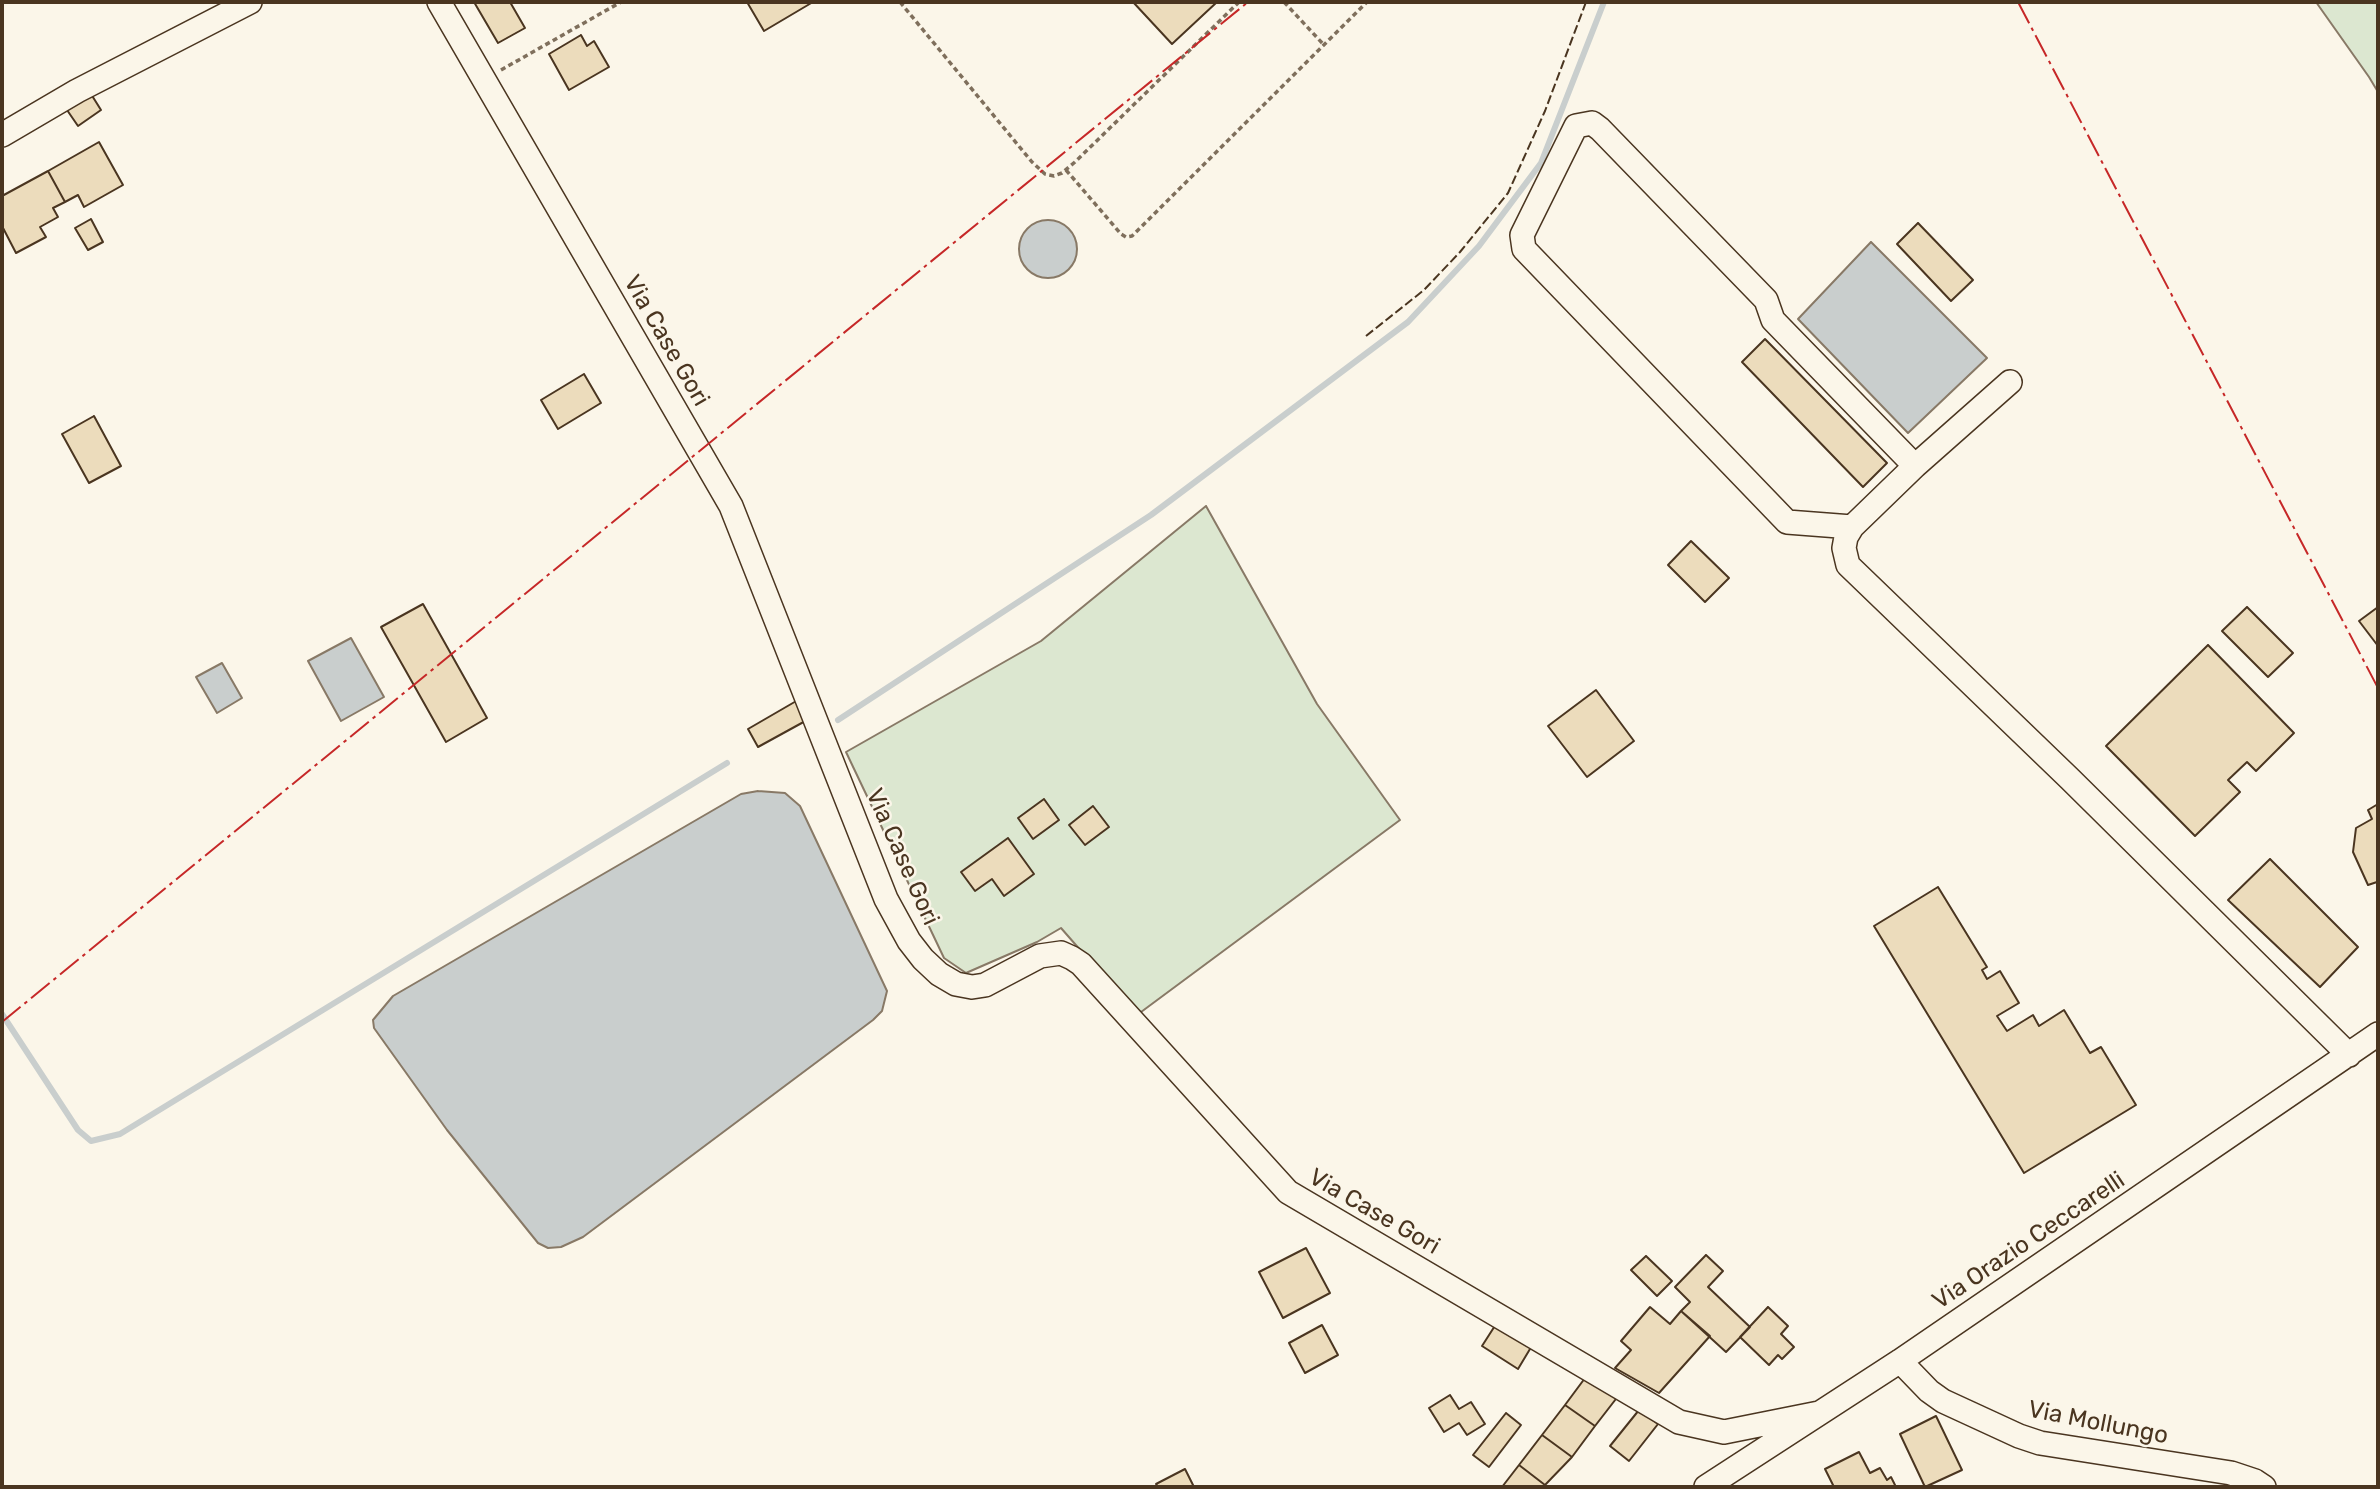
<!DOCTYPE html>
<style>
body{margin:0}
#map{position:relative;width:2380px;height:1489px;overflow:hidden;background:#fbf6e9;font-family:Rubik,sans-serif}
canvas{display:block}
.frame{position:absolute;inset:0;border:4px solid #4a3520;pointer-events:none}
</style>
<div id="map">
<canvas width="2380" height="1489"></canvas>
<div class="frame"></div>
</div>
<script>
const ctx = document.querySelector('canvas').getContext('2d');
ctx.lineJoin = 'round';
function fill(path, color) { ctx.fillStyle = color; ctx.fill(path, 'evenodd'); }
const toPath = rows => new Path2D(rows.map(r => 'M' + r).join(''));
function stroke(path, color, width, dash) { ctx.strokeStyle = color; ctx.lineWidth = width; ctx.lineCap = dash ? 'butt' : 'round'; ctx.setLineDash(dash || []); ctx.stroke(path); }
function label(font, color, halo, rows, align = 'center') {
  ctx.font = font + ' Rubik,sans-serif'; ctx.lineWidth = 5; ctx.setLineDash([]); ctx.textBaseline = 'middle'; ctx.strokeStyle = halo; ctx.fillStyle = color; for (const [text, x, y, turn = 0] of rows) {
    ctx.save(); ctx.translate(x, y); ctx.rotate((+turn || 0) * Math.PI / 180); ctx.textAlign = isNaN(turn) ? turn : align; if (halo) ctx.strokeText(text, 0, 0); ctx.fillText(text, 0, 0); ctx.restore();
  }
}
const green = toPath([
 [2316,2,2378,2,2378,92,2369,77,2316,2],
 [1206,506,1317,704,1400,820,1137,1015,1061,928,1037,942,966,973,944,958,846,752,1041,641,1206,506]
]);
fill(green, '#dce7d0');
stroke(green, '#887966', 2);
const water = toPath([
 '1019 249a29 29 0 1 1 58 0a29 29 0 1 1-58 0Z',
 [1871,242,1987,358,1908,433,1798,319,1871,242],
 [351,638,384,697,341,721,308,661,351,638],
 [222,663,242,698,217,713,196,677,222,663],
 [758,791,785,793,800,806,887,991,882,1011,873,1020,583,1237,561,1247,548,1248,538,1243,447,1130,374,1028,373,1020,393,996,741,794,758,791]
]);
fill(water, '#c9cecd');
stroke(water, '#887966', 2);
stroke(toPath([
 [838,720,1151,515,1408,322,1479,246,1541,163,1604,2],
 [2,1014,78,1130,91,1141,120,1134,727,763]
]), '#c9cecd', 6);
const building = toPath([
 [474,2,510,2,525,28,498,43,474,2],
 [747,2,813,2,764,31,747,2],
 [1133,2,1217,2,1172,44,1133,2],
 [581,35,587,46,594,41,609,67,569,90,549,54,581,35],
 [91,94,101,110,78,126,67,110,91,94],
 [99,142,123,185,84,207,78,195,65,202,48,171,99,142],
 [48,171,65,202,53,208,58,217,40,227,46,237,16,253,2,226,2,196,48,171],
 [91,219,103,242,88,250,75,228,91,219],
 [1918,223,1973,280,1951,301,1897,244,1918,223],
 [1765,339,1887,463,1863,487,1742,362,1765,339],
 [584,374,601,403,558,429,541,400,584,374],
 [94,416,121,466,89,483,62,434,94,416],
 [1691,541,1729,578,1705,602,1668,565,1691,541],
 [423,604,487,718,446,742,381,627,423,604],
 [2247,607,2293,653,2268,677,2222,631,2247,607],
 [2378,607,2378,646,2359,621,2378,607],
 [2208,645,2294,733,2256,771,2247,762,2228,780,2240,792,2195,836,2106,746,2208,645],
 [1596,690,1634,741,1587,777,1548,726,1596,690],
 [798,700,809,719,758,747,748,729,798,700],
 [1044,799,1059,820,1033,839,1018,818,1044,799],
 [2378,804,2378,884,2377,882,2368,885,2353,852,2356,828,2372,819,2368,810,2378,804],
 [1093,806,1109,827,1085,845,1069,825,1093,806],
 [1008,838,1034,874,1004,896,992,879,975,891,961,872,1008,838],
 [2270,859,2358,947,2320,987,2228,900,2270,859],
 [1938,887,1987,967,1982,970,1987,979,2000,971,2019,1003,1997,1016,2007,1031,2033,1015,2039,1026,2064,1010,2090,1053,2101,1047,2136,1105,2024,1173,1874,926,1938,887],
 [1306,1248,1330,1293,1283,1318,1259,1272,1306,1248],
 [1706,1255,1723,1271,1708,1287,1750,1327,1726,1352,1681,1311,1690,1302,1675,1287,1706,1255],
 [1646,1256,1672,1281,1657,1296,1631,1270,1646,1256],
 [1650,1307,1670,1324,1681,1311,1710,1336,1659,1393,1615,1368,1631,1350,1621,1341,1650,1307],
 [1768,1307,1788,1326,1781,1334,1794,1347,1782,1359,1778,1355,1769,1365,1740,1337,1768,1307],
 [1498,1321,1533,1344,1518,1369,1482,1346,1498,1321],
 [1322,1325,1338,1355,1305,1373,1289,1343,1322,1325],
 [1588,1374,1619,1395,1595,1426,1565,1405,1588,1374],
 [1450,1395,1459,1409,1471,1402,1485,1424,1467,1435,1459,1423,1444,1432,1429,1408,1450,1395],
 [1565,1405,1595,1426,1572,1457,1542,1435,1565,1405],
 [1639,1410,1658,1424,1629,1461,1610,1446,1639,1410],
 [1506,1413,1521,1425,1489,1467,1473,1455,1506,1413],
 [1936,1416,1962,1470,1925,1487,1900,1434,1936,1416],
 [1542,1435,1572,1457,1545,1485,1519,1465,1542,1435],
 [1859,1452,1870,1473,1880,1468,1887,1480,1891,1477,1896,1487,1834,1487,1825,1469,1859,1452],
 [1519,1465,1545,1485,1543,1487,1502,1487,1519,1465],
 [1185,1469,1194,1487,1158,1487,1156,1484,1185,1469]
]);
fill(building, '#ecdcbc');
stroke(building, '#4a3520', 2);
const minor = toPath([
 [439,2,731,506,886,899,909,941,923,959,939,974,956,984,972,987,985,985,1040,956,1061,953,1072,958,1081,964,1288,1192,1679,1422,1724,1432,1819,1413],
 [2,135,77,91,250,2],
 [2010,382,1915,466,1852,527,1846,537,1844,548,1848,565,2070,779,2349,1055],
 [1852,527,1787,522,1524,249,1522,235,1576,126,1592,123,1600,129,1766,300,1773,320,1915,466],
 [1900,1361,1929,1391,1943,1401,2019,1436,2040,1443,2231,1473,2255,1481,2264,1487],
 [1706,1487,1900,1361,2378,1034]
]);
stroke(minor, '#4a3520', 26);
stroke(toPath([
 [900,2,1032,162,1045,174,1054,176,1062,173,1075,162,1239,2],
 [1284,2,1324,45],
 [501,70,621,2],
 [1066,170,1121,234,1126,237,1132,236,1367,2]
]), '#7f6f5c', 3.5, [5, 3.5]);
stroke(minor, '#fbf6e9', 23);
stroke(toPath([
 [1366,336,1424,290,1460,252,1508,193,1545,111,1586,2]
]), '#4a3520', 2, [9, 3.5]);
stroke(toPath([
 [2018,2,2378,688],
 [2,1022,1248,2]
]), '#c62828', 2, [24, 5, 3.5, 5]);
label('24px', '#4a3520', '#fbf6e9', [
 ["Via Case Gori",666,341,60],
 ["Via Case Gori",902,857,66],
 ["Via Case Gori",1374,1212,30],
 ["Via Orazio Ceccarelli",2029,1241,-34],
 ["Via Mollungo",2098,1423,11]
]);
</script>
